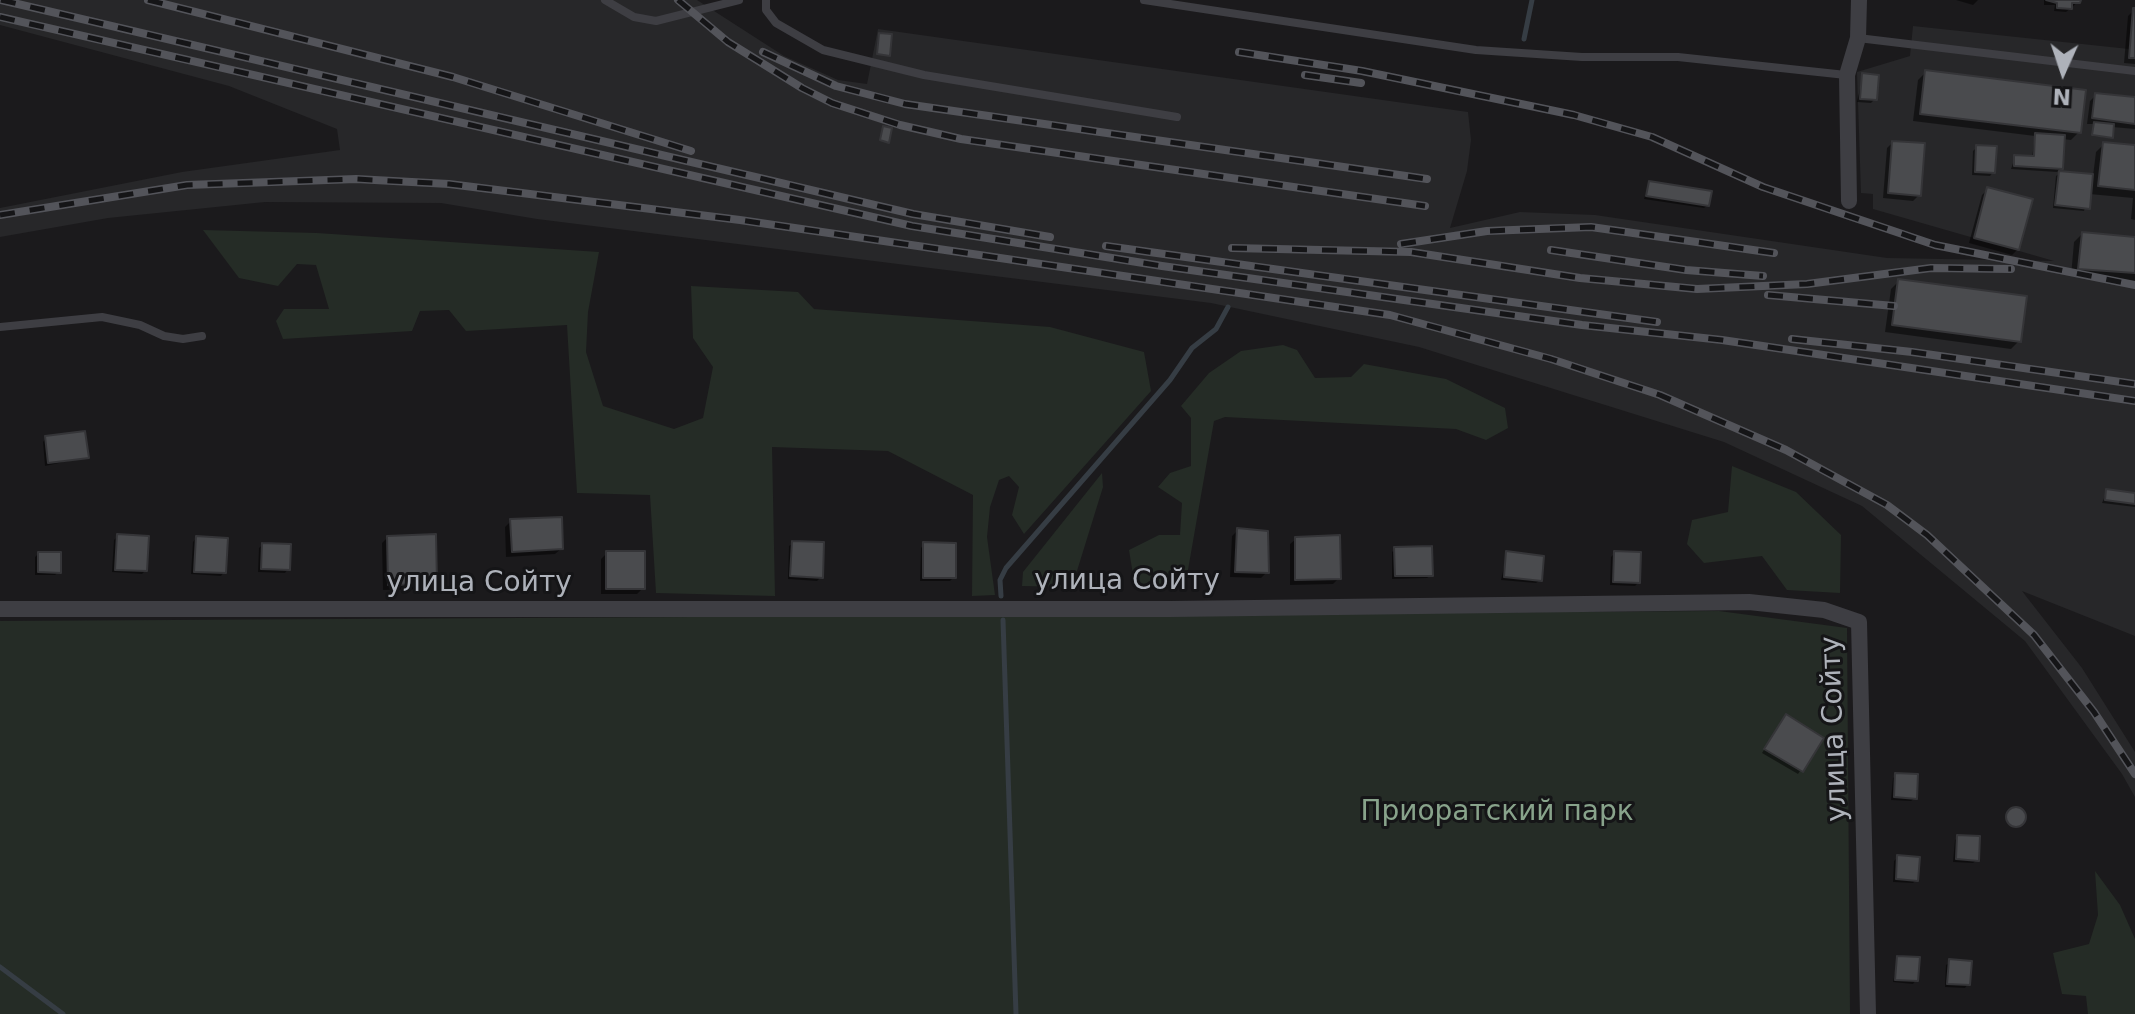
<!DOCTYPE html>
<meta charset="utf-8">
<style>
body{margin:0}
#map{position:relative;width:2135px;height:1014px;overflow:hidden;background:#1b1a1c;font-family:"DejaVu Sans",sans-serif}
canvas{display:block}
.north{position:absolute;left:2023px;top:32px;width:80px;height:80px;-webkit-text-stroke:6px #151517;paint-order:stroke;rotate:183deg;font-size:22px;font-weight:700;line-height:32px;text-align:center;color:#aeb2ba}
.north::after{content:'';display:block;margin:auto;width:28px;height:36px;background:#aeb2ba;clip-path:polygon(50% 0,100% 100%,50% 72%,0 100%)}
</style>
<div id="map">
<canvas width="2135" height="1014"></canvas>
<div class="north">N</div>
</div>
<script>
const ctx = document.querySelector('canvas').getContext('2d');
ctx.lineJoin = 'round';
function fill(path, color) { ctx.fillStyle = color; ctx.fill(path, 'evenodd'); }
const toPath = rows => new Path2D(rows.map(r => 'M' + r).join(''));
function stroke(path, color, width, dash) { ctx.strokeStyle = color; ctx.lineWidth = width; ctx.lineCap = dash ? 'butt' : 'round'; ctx.setLineDash(dash || []); ctx.stroke(path); }
function label(font, color, halo, rows, align = 'center') {
  ctx.font = font + ' "DejaVu Sans",sans-serif'; ctx.lineWidth = 6; ctx.setLineDash([]); ctx.textBaseline = 'middle'; ctx.strokeStyle = halo; ctx.fillStyle = color; for (const [text, x, y, turn = 0] of rows) {
    ctx.save(); ctx.translate(x, y); ctx.rotate((+turn || 0) * Math.PI / 180); ctx.textAlign = isNaN(turn) ? turn : align; if (halo) ctx.strokeText(text, 0, 0); ctx.fillText(text, 0, 0); ctx.restore();
  }
}
fill(toPath([
 [0,0,697,0,784,56,838,80,867,84,878,29,1468,112,1471,140,1467,171,1450,228,1520,212,1595,215,1887,258,2054,261,1873,209,1873,194,1861,193,1857,72,1910,56,1913,26,2129,49,2135,8,2135,636,2022,591,2082,668,2135,752,2135,797,2122,774,2025,641,1862,506,1724,442,1419,347,1211,303,537,219,441,203,265,202,108,218,0,237,0,208,182,172,340,150,337,129,229,86,0,25]
]), '#272729');
fill(toPath([
 [203,230,317,233,599,252,588,312,586,352,603,406,674,429,703,418,713,367,693,338,691,286,798,292,814,309,1050,327,1144,352,1151,391,1024,534,1012,515,1019,487,1009,476,999,480,990,507,987,537,995,595,972,596,973,495,888,451,772,447,775,596,656,593,650,495,577,493,567,325,466,331,449,310,420,311,412,331,283,339,276,321,284,309,329,309,316,265,297,264,278,286,239,278],
 [1283,345,1297,350,1315,378,1351,377,1364,364,1446,379,1505,408,1508,428,1486,440,1456,429,1225,417,1214,421,1185,587,1135,587,1129,550,1159,535,1180,535,1182,503,1158,487,1170,473,1191,466,1191,418,1181,406,1209,373,1241,351],
 [1732,466,1796,492,1841,535,1840,593,1787,590,1762,556,1704,563,1687,544,1692,520,1728,512],
 [1102,473,1103,487,1072,587,1022,586,1023,572],
 [1719,611,1847,628,1850,1014,0,1014,0,621],
 [2095,871,2120,905,2135,939,2135,1014,2088,1014,2086,996,2062,994,2053,953,2089,944,2098,915]
]), '#252c26');
fill(toPath([
 [1956,0,1978,0,1973,5],
 [2044,0,2079,0,2078,2,2066,12,2054,11,2055,5,2044,5],
 [2134,10,2135,64,2124,63,2128,16],
 [1926,72,2079,132,2071,140,2062,139,2061,168,2057,172,2011,169,2015,157,2032,158,2035,136,1913,121,1918,80],
 [1863,75,1875,99,1871,103,1857,102],
 [2096,95,2135,99,2135,129,2112,127,2110,138,2092,136,2093,124,2087,124,2090,101],
 [1892,143,1919,195,1913,201,1883,198,1887,148],
 [2104,144,2135,147,2135,220,2131,219,2133,198,2089,194,2084,211,2053,208,2056,176,2060,173,2093,176,2096,152],
 [1977,147,1993,172,1990,176,1972,175,1973,151],
 [1649,183,1708,205,1704,208,1644,199],
 [1988,189,2018,249,2012,255,1969,243,1982,195],
 [2082,234,2135,239,2135,281,2071,276,2074,242],
 [1899,281,2019,341,2011,349,1885,332,1891,289],
 [46,438,87,457,45,466,43,442],
 [2107,491,2135,495,2135,507,2102,503],
 [511,521,561,549,555,554,506,557,505,527],
 [1238,530,1267,572,1261,578,1230,577,1232,536],
 [118,536,146,570,142,574,112,572,114,540],
 [196,538,224,572,221,576,191,574,193,542],
 [387,538,435,583,430,589,383,590,382,543],
 [1296,539,1339,578,1333,584,1290,585,1290,544],
 [793,543,821,577,817,581,788,579,789,546],
 [924,544,954,577,950,581,920,581,921,548],
 [262,545,288,569,285,573,258,572,259,548],
 [1395,549,1431,575,1427,578,1392,579,1392,552],
 [607,553,643,588,637,594,601,594,601,559],
 [1615,553,1638,583,1635,586,1610,585,1611,557],
 [38,554,59,572,55,575,35,575,35,557],
 [1507,554,1540,580,1536,583,1501,580],
 [1783,720,1821,739,1798,774,1762,753],
 [1896,775,1915,798,1911,801,1891,800,1893,778],
 '2007 818a8 8 0 1 1 16 0a8 8 0 1 1-16 0Z',
 [1958,837,1977,860,1973,863,1953,862,1955,840],
 [1898,857,1916,880,1913,883,1893,882,1894,861],
 [1898,958,1916,980,1913,984,1893,982],
 [1950,962,1968,984,1965,988,1945,987,1946,965]
]), '#0007');
stroke(toPath([
 [1524,39,1532,0],
 [1001,596,1000,580,1006,568,1170,380,1192,348,1216,329,1228,307],
 [1003,620,1016,1014],
 [0,967,63,1014]
]), '#363d44', 5);
const building = toPath([
 [2046,0,2081,0,2080,3,2072,3,2072,9,2057,8,2057,3,2046,0],
 [2133,8,2135,8,2135,58,2129,58,2133,8],
 [879,33,892,34,890,56,877,54,879,33],
 [1925,70,2086,90,2081,133,1920,114,1925,70],
 [1862,73,1879,75,1877,100,1860,99,1862,73],
 [2095,93,2135,97,2135,124,2092,118,2095,93],
 [2094,122,2114,124,2113,138,2092,135,2094,122],
 [883,126,892,128,889,143,880,140,883,126],
 [2035,133,2065,135,2063,169,2014,166,2014,155,2034,156,2035,133],
 [1892,141,1925,143,1921,196,1888,193,1892,141],
 [2103,142,2135,145,2135,190,2098,186,2103,142],
 [1976,145,1997,146,1995,173,1975,172,1976,145],
 [2059,171,2093,174,2090,209,2055,205,2059,171],
 [1649,181,1712,191,1709,206,1646,196,1649,181],
 [1987,187,2033,199,2019,250,1974,238,1987,187],
 [2082,232,2135,237,2135,273,2078,269,2082,232],
 [1898,279,2027,296,2021,342,1892,325,1898,279],
 [85,431,89,458,48,463,45,436,85,431],
 [2106,489,2135,493,2135,504,2105,500,2106,489],
 [562,517,563,549,512,552,510,519,562,517],
 [1237,528,1268,531,1269,573,1235,572,1237,528],
 [117,534,149,536,147,571,115,570,117,534],
 [436,534,437,584,388,585,387,536,436,534],
 [1340,535,1341,579,1295,580,1295,537,1340,535],
 [196,536,228,538,226,573,194,572,196,536],
 [792,541,824,542,823,578,790,576,792,541],
 [923,542,956,543,956,578,923,578,923,542],
 [262,543,291,544,290,570,261,569,262,543],
 [1432,546,1433,576,1395,576,1394,547,1432,546],
 [606,551,645,551,645,589,606,589,606,551],
 [1506,551,1544,556,1542,581,1504,577,1506,551],
 [1614,551,1641,552,1640,583,1613,582,1614,551],
 [38,552,61,552,61,573,38,572,38,552],
 [1786,714,1824,738,1803,772,1764,749,1786,714],
 [1895,773,1918,774,1917,799,1894,797,1895,773],
 '2006 817a10 10 0 1 1 20 0a10 10 0 1 1-20 0Z',
 [1957,835,1980,836,1979,861,1956,859,1957,835],
 [1897,855,1920,857,1918,881,1896,879,1897,855],
 [1897,956,1920,957,1918,981,1895,980,1897,956],
 [1949,959,1972,961,1970,985,1947,984,1949,959]
]);
fill(building, '#4a4b4e');
stroke(building, '#353538', 2);
stroke(toPath([
 [605,0,634,17,656,21,739,0],
 [766,0,766,10,776,23,823,50,924,75,1177,117],
 [1144,0,1476,50,1582,57,1678,57,1846,75],
 [1858,38,2135,71],
 [0,327,102,317,140,325,164,336,183,339,202,336]
]), '#3e3e43', 8);
stroke(toPath([
 [1849,201,1847,75,1858,38,1859,0],
 [0,609,1171,609,1749,602,1824,610,1859,622,1868,1014]
]), '#3e3e43', 16);
const rail = toPath([
 [1,0,913,214,1050,237],
 [148,0,453,77,691,151],
 [678,0,728,42,802,88,832,103,900,125,961,139,1425,206],
 [0,17,912,226,1162,266,1582,325,1722,340,2135,401],
 [763,52,836,86,905,104,1427,179],
 [1239,52,1362,71,1574,115,1652,137,1763,187,1935,245,2135,285],
 [1305,75,1361,83],
 [0,215,187,185,356,179,449,184,740,220,1390,315,1551,359,1660,395,1786,450,1887,505,1927,535,2034,635,2094,712,2135,774],
 [1401,244,1487,231,1591,227,1774,253],
 [1106,246,1657,322],
 [1232,248,1411,252,1580,278,1697,289,1807,284,1931,268,2011,269],
 [1551,250,1686,270,1763,276],
 [1768,295,1894,306],
 [1792,339,1912,352,2135,384]
]);
stroke(rail, '#53545a', 8);
stroke(rail, '#151517', 5, [15]);
label('28px', '#aeb2ba', '#151517', [
 ["улица Сойту",1127,582],
 ["улица Сойту",479,584],
 ["улица Сойту",1835,729,-92]
]);
label('28px', '#88a38b', '#151517', [
 ["Приоратский парк",1497,813]
]);
</script>
